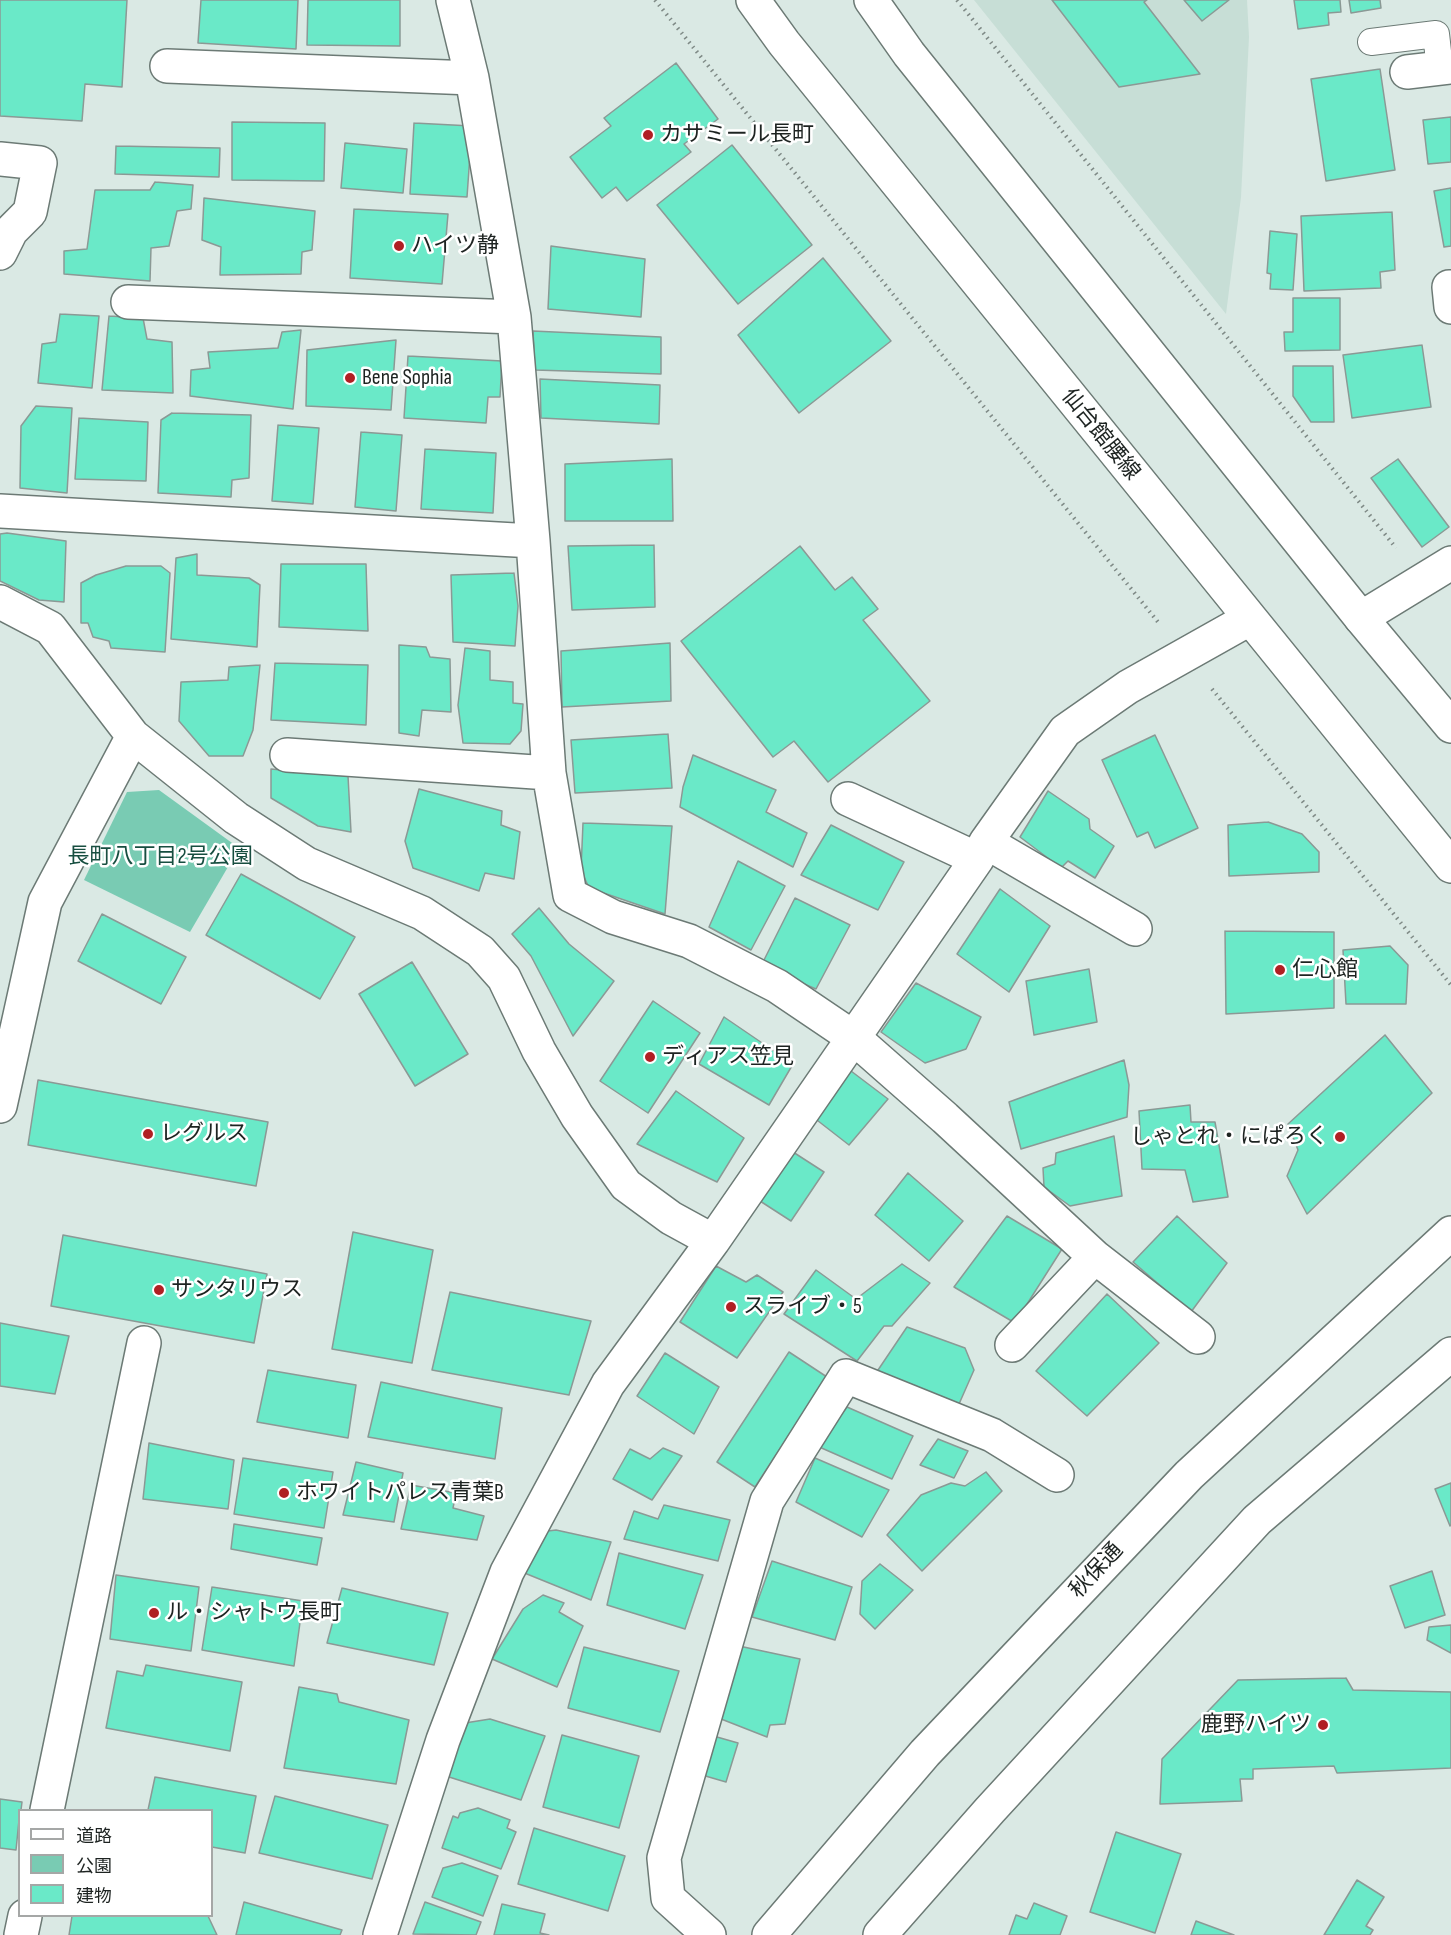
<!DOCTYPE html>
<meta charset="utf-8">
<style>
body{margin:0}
#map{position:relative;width:1451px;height:1935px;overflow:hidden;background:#dae9e4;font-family:"Sofia Sans Condensed","Noto Sans JP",sans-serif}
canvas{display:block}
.legend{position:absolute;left:18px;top:1809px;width:195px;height:108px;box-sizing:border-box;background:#fff;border:2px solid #a5a7a6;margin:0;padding:8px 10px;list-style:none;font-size:18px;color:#1d2321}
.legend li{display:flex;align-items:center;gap:12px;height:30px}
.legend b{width:30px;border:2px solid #a5a7a6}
</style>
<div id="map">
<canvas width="1451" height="1935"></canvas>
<ul class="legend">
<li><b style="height:8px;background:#fff"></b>道路</li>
<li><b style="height:16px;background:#79cbb3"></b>公園</li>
<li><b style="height:16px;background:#6ae9c8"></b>建物</li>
</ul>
</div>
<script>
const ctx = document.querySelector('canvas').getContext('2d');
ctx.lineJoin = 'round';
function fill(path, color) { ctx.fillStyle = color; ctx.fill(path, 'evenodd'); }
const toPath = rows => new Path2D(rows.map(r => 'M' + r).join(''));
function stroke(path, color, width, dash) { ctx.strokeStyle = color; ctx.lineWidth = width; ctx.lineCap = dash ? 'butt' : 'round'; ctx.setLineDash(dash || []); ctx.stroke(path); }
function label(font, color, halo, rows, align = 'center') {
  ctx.font = font + ' "Sofia Sans Condensed","Noto Sans JP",sans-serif'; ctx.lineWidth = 5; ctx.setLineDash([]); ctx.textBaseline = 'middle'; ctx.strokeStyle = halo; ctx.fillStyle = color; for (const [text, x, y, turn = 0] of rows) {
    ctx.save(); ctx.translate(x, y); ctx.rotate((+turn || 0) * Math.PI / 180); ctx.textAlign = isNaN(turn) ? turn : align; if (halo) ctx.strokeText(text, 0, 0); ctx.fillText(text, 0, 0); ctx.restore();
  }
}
fill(toPath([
 [974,0,1247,0,1249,37,1241,197,1226,314]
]), '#c7ded6');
fill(toPath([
 [159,790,239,848,190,932,84,880,127,792]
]), '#79cbb3');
const building = toPath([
 [0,0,127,0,122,87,85,84,82,121,0,116,0,0],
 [201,0,298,0,296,49,198,43,201,0],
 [308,0,400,0,400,46,307,45,308,0],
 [1052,0,1147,0,1144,2,1200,74,1119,87,1052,0],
 [1184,0,1229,0,1202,21,1184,0],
 [1294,0,1340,0,1341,12,1328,13,1329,25,1298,29,1294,0],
 [1349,0,1380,0,1381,8,1351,13,1349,0],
 [676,63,718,119,684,144,691,152,627,201,616,187,602,198,570,157,611,126,604,118,676,63],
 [1380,69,1395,170,1326,181,1311,79,1380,69],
 [1451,117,1451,162,1428,164,1423,120,1451,117],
 [232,122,325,123,324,181,232,180,232,122],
 [414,123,472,126,467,197,410,194,414,123],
 [345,143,407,149,403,193,341,188,345,143],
 [732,145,812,245,738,304,657,205,732,145],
 [116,146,220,148,219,177,115,174,116,146],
 [155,182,193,185,191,209,177,211,169,246,151,248,150,281,64,274,64,251,87,249,95,190,150,190,155,182],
 [1451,188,1451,246,1444,247,1434,191,1451,188],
 [204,198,315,211,312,250,302,252,301,274,220,275,221,247,202,240,204,198],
 [354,209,448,214,442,284,350,278,354,209],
 [1392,212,1395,270,1380,272,1381,288,1304,291,1301,216,1392,212],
 [1270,231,1297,234,1293,290,1270,289,1271,274,1267,273,1270,231],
 [551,246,645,259,641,317,548,309,551,246],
 [823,258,891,341,799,413,738,335,823,258],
 [1293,298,1340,298,1340,350,1285,351,1284,332,1293,332,1293,298],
 [60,314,99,316,92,388,38,383,42,344,56,342,60,314],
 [109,316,143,318,147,339,172,342,173,393,102,390,109,316],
 [301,330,293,409,190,396,191,370,210,368,208,352,278,348,282,332,301,330],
 [533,331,661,337,661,374,535,370,533,331],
 [396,340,391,410,306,406,307,350,396,340],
 [1422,345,1431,407,1352,418,1343,355,1422,345],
 [408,356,502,361,500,397,488,397,486,423,404,418,408,356],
 [1293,366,1333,366,1334,422,1311,422,1293,396,1293,366],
 [540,379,660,385,659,424,541,418,540,379],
 [36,406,72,408,67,493,20,488,21,426,36,406],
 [172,413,251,415,249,478,232,480,231,497,158,493,161,420,172,413],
 [79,418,148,422,146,481,75,479,79,418],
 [278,425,319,428,313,504,272,501,278,425],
 [361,432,402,435,396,511,355,507,361,432],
 [425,449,496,453,493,513,421,509,425,449],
 [672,459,673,521,565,521,565,464,672,459],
 [1398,459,1449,527,1422,547,1371,478,1398,459],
 [7,533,66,541,64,602,39,600,0,581,0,534,7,533],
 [654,545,655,607,572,610,568,546,654,545],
 [800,546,835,590,852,577,878,609,863,620,930,701,828,782,794,741,773,757,681,641,800,546],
 [197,554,197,575,249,578,260,585,257,647,171,639,176,558,197,554],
 [281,564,366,564,368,631,279,627,281,564],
 [126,566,161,566,170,573,165,652,111,648,109,641,93,637,88,623,81,623,81,583,96,575,126,566],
 [514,573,518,606,515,646,453,642,451,575,514,573],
 [670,643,671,701,562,707,561,651,670,643],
 [399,645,426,647,430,657,450,659,451,712,422,710,419,736,399,733,399,645],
 [465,648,490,651,490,680,513,682,513,703,523,704,521,731,510,744,463,743,458,705,465,648],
 [275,663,368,665,366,725,271,720,275,663],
 [260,665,253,730,243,756,209,756,179,721,181,682,228,680,229,667,260,665],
 [668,734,672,788,575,793,571,740,668,734],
 [1155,735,1198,828,1155,848,1148,832,1137,837,1102,760,1155,735],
 [693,755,776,790,766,812,807,833,793,867,680,807,683,787,693,755],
 [271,769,348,776,351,832,318,826,271,798,271,769],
 [419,789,502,811,501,825,520,832,514,879,485,873,479,891,413,868,405,841,419,789],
 [1048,791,1089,819,1090,829,1114,846,1095,878,1068,861,1061,868,1020,837,1048,791],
 [1268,822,1302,834,1319,852,1319,872,1229,876,1228,825,1268,822],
 [583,823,672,826,665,914,589,888,581,870,583,823],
 [831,825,904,862,878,910,801,875,831,825],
 [738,861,785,886,751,950,709,927,738,861],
 [241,874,355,937,320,999,206,935,241,874],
 [1000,889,1050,926,1009,992,957,954,1000,889],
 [795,898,850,925,816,989,761,966,795,898],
 [539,908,569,944,614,981,573,1036,531,956,512,934,539,908],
 [102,914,186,957,161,1004,78,961,102,914],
 [1225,931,1334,932,1334,1008,1226,1014,1225,931],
 [1390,946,1408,965,1406,1004,1346,1004,1343,950,1390,946],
 [412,962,468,1054,415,1086,359,994,412,962],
 [1089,969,1097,1022,1034,1035,1026,981,1089,969],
 [916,983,981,1017,966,1049,925,1063,881,1032,916,983],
 [653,1001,700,1033,648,1113,600,1081,653,1001],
 [724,1017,793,1064,769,1105,699,1064,724,1017],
 [1385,1035,1432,1093,1307,1214,1287,1176,1298,1150,1288,1124,1385,1035],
 [1124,1060,1129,1085,1127,1117,1021,1149,1009,1102,1124,1060],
 [851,1071,888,1099,849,1145,813,1117,851,1071],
 [38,1080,268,1122,256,1186,28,1145,38,1080],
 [676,1091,744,1138,717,1182,637,1144,676,1091],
 [1190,1105,1191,1122,1215,1122,1228,1197,1193,1202,1185,1170,1142,1169,1139,1111,1190,1105],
 [1114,1136,1122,1196,1070,1206,1044,1187,1043,1168,1055,1164,1056,1153,1114,1136],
 [793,1152,824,1172,791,1221,760,1201,793,1152],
 [908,1173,963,1221,929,1261,875,1215,908,1173],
 [1007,1216,1062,1249,1015,1323,954,1287,1007,1216],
 [1177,1216,1227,1263,1191,1312,1133,1262,1177,1216],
 [353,1232,433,1250,412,1363,332,1349,353,1232],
 [63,1235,267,1274,254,1343,51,1306,63,1235],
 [902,1264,930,1283,892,1326,884,1326,857,1361,784,1314,816,1270,856,1299,902,1264],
 [716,1266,746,1282,757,1275,783,1292,737,1358,680,1322,716,1266],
 [450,1292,591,1321,569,1395,432,1370,450,1292],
 [1107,1294,1159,1343,1087,1416,1036,1371,1107,1294],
 [0,1323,69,1336,55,1394,0,1386,0,1323],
 [907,1327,965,1348,974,1370,959,1404,876,1373,907,1327],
 [789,1352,827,1377,755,1487,717,1462,789,1352],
 [665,1353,719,1387,694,1434,637,1396,665,1353],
 [268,1370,356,1385,348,1438,257,1422,268,1370],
 [381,1382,502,1408,495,1459,368,1437,381,1382],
 [847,1407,913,1436,892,1479,817,1446,847,1407],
 [938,1439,968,1451,954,1478,920,1465,938,1439],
 [149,1443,234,1460,228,1509,143,1499,149,1443],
 [663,1448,682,1456,652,1500,613,1479,630,1449,650,1459,663,1448],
 [243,1458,333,1472,324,1528,234,1514,243,1458],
 [815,1458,889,1490,862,1537,796,1502,815,1458],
 [356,1462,403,1473,394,1522,343,1515,356,1462],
 [986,1472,1002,1491,922,1571,887,1535,921,1495,951,1483,965,1486,986,1472],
 [1451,1483,1451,1525,1450,1526,1435,1489,1451,1483],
 [411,1485,456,1493,453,1508,484,1516,477,1540,401,1529,411,1485],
 [664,1505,730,1520,718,1561,624,1539,634,1511,658,1519,664,1505],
 [234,1524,322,1538,317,1565,231,1549,234,1524],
 [556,1530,611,1542,591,1600,522,1572,540,1532,556,1530],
 [619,1553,703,1575,685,1629,607,1605,619,1553],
 [772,1561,852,1587,835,1640,752,1617,772,1561],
 [880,1564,913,1590,875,1629,860,1614,862,1581,880,1564],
 [1432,1571,1445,1615,1405,1628,1390,1586,1432,1571],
 [116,1575,199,1587,191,1651,110,1639,116,1575],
 [212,1587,303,1601,294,1666,202,1650,212,1587],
 [342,1588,448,1613,434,1665,327,1643,342,1588],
 [543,1595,564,1603,559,1612,583,1626,557,1687,492,1659,523,1609,543,1595],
 [1451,1625,1451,1653,1427,1640,1429,1627,1451,1625],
 [739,1646,800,1659,785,1724,770,1725,767,1737,716,1717,739,1646],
 [584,1647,679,1671,660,1732,568,1708,584,1647],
 [146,1665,242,1682,230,1751,106,1728,117,1671,143,1676,146,1665],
 [1346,1678,1353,1690,1451,1692,1451,1768,1337,1773,1334,1766,1253,1769,1253,1779,1240,1779,1242,1801,1160,1804,1162,1759,1238,1680,1346,1678],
 [299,1687,337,1694,339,1702,409,1720,396,1784,284,1768,299,1687],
 [490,1719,545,1736,521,1800,446,1776,465,1723,490,1719],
 [562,1735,639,1756,619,1828,543,1807,562,1735],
 [710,1735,738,1743,726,1782,702,1775,710,1735],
 [155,1777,256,1796,245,1853,212,1847,212,1810,148,1810,155,1777],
 [275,1796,388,1825,372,1879,259,1853,275,1796],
 [0,1799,22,1802,21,1810,20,1810,16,1850,0,1848,0,1799],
 [478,1808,510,1820,507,1828,516,1832,501,1869,442,1848,453,1816,458,1818,460,1813,478,1808],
 [534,1828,625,1856,608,1911,518,1884,534,1828],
 [1116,1832,1181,1854,1155,1933,1090,1912,1116,1832],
 [462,1863,498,1876,483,1916,432,1897,443,1868,462,1863],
 [1357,1880,1384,1897,1366,1926,1373,1930,1370,1935,1324,1935,1357,1880],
 [244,1902,342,1930,340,1935,236,1935,244,1902],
 [425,1902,481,1922,476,1935,413,1934,425,1902],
 [1034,1903,1067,1916,1060,1935,1009,1935,1016,1915,1027,1919,1034,1903],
 [502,1904,545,1914,540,1933,549,1935,494,1935,502,1904],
 [72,1916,208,1916,217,1935,69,1935,72,1916],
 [1196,1921,1234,1935,1191,1935,1196,1921]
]);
fill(building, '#6ae9c8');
stroke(building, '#8b9995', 1.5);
const lane = toPath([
 [1371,42,1436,34,1440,69]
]);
const street = toPath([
 [453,0,472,78,514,317,533,541,549,773,570,895,613,917,689,941,777,986,854,1038,945,1118,1095,1257,1198,1337],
 [167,66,472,78],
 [1407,72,1451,67],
 [0,159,40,163,30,212,11,231,0,253],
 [1451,287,1449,287,1451,307],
 [128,302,514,317],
 [0,511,533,541],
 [0,602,50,628,133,736],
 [1361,618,1451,563],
 [287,755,549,773],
 [848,799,977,859],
 [986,842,1135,929],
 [0,1106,45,902,133,736,236,818,307,864,422,913,480,951,504,978,539,1051,577,1116,626,1185,671,1218,713,1241],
 [1012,1345,1095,1257],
 [47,1810,144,1343],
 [21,1935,25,1916],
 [380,1935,443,1740,507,1572,608,1384,713,1241,977,859,986,842,1065,731,1128,687,1249,619],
 [709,1935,668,1898,664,1858,767,1501,846,1376,992,1435,1057,1475]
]);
const secondary = toPath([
 [753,0,784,43,1451,866],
 [871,0,909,54,1361,618,1451,726]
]);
const highway = toPath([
 [769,1935,925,1753,1189,1475,1451,1233],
 [880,1935,990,1810,1257,1520,1451,1354]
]);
stroke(lane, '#6c7a75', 28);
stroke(street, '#6c7a75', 36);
stroke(secondary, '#6c7a75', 36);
stroke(highway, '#6c7a75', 36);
stroke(toPath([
 [655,0,1158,622],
 [957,0,1396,548],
 [1212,689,1451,985]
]), '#7f8a86', 4, [1.5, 4.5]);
stroke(lane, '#fff', 26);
stroke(street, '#fff', 33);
stroke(secondary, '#fff', 33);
stroke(highway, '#fff', 33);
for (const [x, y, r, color] of [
 [648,135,6,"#b01f23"],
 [399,246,6,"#b01f23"],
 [350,378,6,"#b01f23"],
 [1280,970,6,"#b01f23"],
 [650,1057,6,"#b01f23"],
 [148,1134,6,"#b01f23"],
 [1340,1137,6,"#b01f23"],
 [159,1290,6,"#b01f23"],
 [731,1307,6,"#b01f23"],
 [284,1493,6,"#b01f23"],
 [154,1613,6,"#b01f23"],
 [1323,1725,6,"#b01f23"]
]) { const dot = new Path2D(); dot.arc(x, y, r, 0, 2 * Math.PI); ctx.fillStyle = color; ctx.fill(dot); stroke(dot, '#fff', 2); }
label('22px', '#1d2321', '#fff', [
 ["カサミール長町",660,135],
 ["ハイツ静",411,246],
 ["Bene Sophia",362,378],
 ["仁心館",1292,970],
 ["ディアス笠見",662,1057],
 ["レグルス",160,1134],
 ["しゃとれ・にぱろく",1328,1137,"right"],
 ["サンタリウス",171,1290],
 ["スライブ・5",743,1307],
 ["ホワイトパレス青葉B",296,1493],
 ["ル・シャトウ長町",166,1613],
 ["鹿野ハイツ",1311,1725,"right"]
], 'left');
label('22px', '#1d2321', '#fff', [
 ["仙台館腰線",1100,435,51],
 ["秋保通",1097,1571,-47]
]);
label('22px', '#174e40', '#fff', [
 ["長町八丁目2号公園",160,857]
]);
</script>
